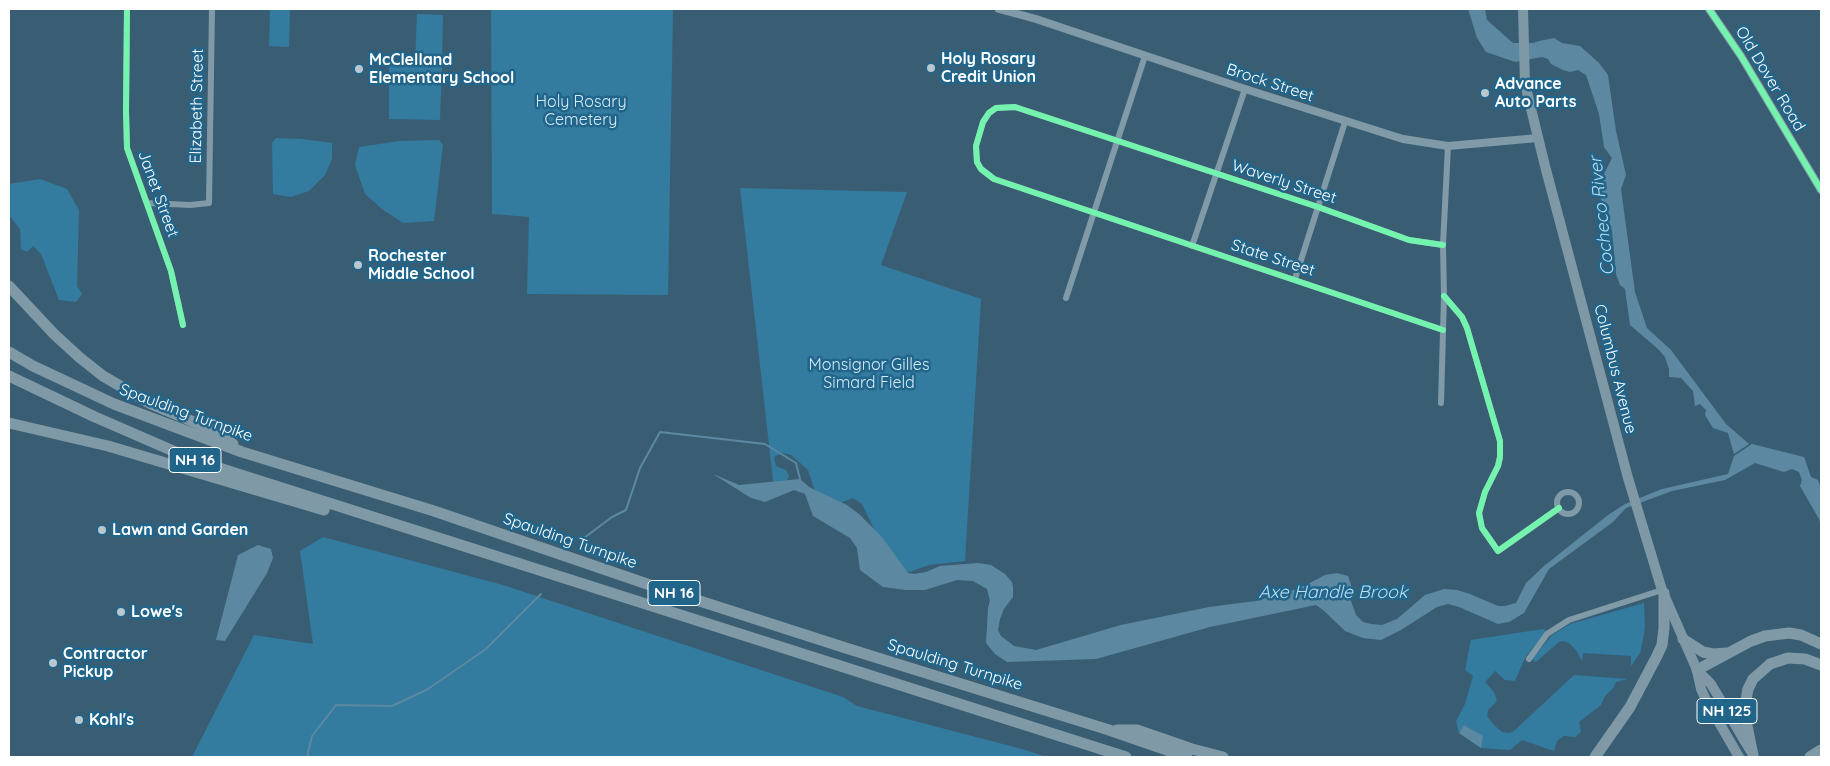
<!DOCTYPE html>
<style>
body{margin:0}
#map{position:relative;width:1830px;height:766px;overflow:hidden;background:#395e73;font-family:Quicksand,sans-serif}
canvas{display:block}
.frame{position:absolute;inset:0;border:10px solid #fff;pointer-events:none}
</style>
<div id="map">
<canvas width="1830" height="766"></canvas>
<div class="frame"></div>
</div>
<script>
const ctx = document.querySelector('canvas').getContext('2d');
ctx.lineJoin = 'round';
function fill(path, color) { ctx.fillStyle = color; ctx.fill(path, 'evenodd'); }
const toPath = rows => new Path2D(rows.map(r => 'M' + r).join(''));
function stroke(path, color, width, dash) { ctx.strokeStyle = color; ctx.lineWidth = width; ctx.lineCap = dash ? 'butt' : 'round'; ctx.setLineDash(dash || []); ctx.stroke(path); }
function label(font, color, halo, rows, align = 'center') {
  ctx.font = font + ' Quicksand,sans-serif'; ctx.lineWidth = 5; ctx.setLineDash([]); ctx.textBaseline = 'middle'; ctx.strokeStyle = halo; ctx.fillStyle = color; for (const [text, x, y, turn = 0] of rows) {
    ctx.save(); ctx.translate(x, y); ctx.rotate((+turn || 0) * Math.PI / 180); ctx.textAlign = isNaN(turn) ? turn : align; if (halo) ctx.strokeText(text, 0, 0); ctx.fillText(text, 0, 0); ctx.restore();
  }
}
fill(toPath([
 [491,9,673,9,668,295,527,294,529,217,492,214],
 [270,10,290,10,289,47,269,46],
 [417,14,443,15,442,62,415,62],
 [389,65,442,66,440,120,389,119],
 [276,138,302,139,332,143,332,159,325,175,309,191,291,197,273,194,272,143],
 [439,140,443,145,434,221,403,223,382,209,365,194,355,165,359,147,399,141],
 [40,179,67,189,79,210,77,286,82,294,76,302,59,300,41,254,33,246,27,252,21,249,20,229,9,215,9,184],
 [740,188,907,192,881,265,981,299,965,561,929,565,901,575,875,531,862,504,853,498,840,503,822,500,814,488,808,470,791,455,783,453,775,456,774,459,776,466,786,470,789,476,786,482,774,489],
 [323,537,503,585,843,697,857,706,1022,749,1047,757,192,757,254,635,313,644,300,551],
 [1644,603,1645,628,1643,639,1640,653,1631,666,1631,656,1583,653,1582,661,1576,650,1569,643,1563,641,1559,642,1537,661,1534,662,1533,658,1551,636,1570,624],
 [1543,629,1546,631,1525,658,1515,681,1505,680,1495,671,1485,682,1494,692,1497,701,1488,710,1487,716,1494,725,1502,732,1510,733,1515,730,1574,675,1628,679,1616,682,1614,687,1605,696,1601,705,1579,722,1581,732,1575,737,1564,736,1557,741,1554,751,1522,740,1510,750,1481,748,1459,733,1456,721,1465,704,1473,676,1465,670,1471,640]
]), '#337b9f');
fill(toPath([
 [1468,9,1485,9,1487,20,1513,43,1533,43,1539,41,1554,38,1562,43,1580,46,1599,63,1608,75,1616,131,1626,175,1621,189,1635,292,1647,328,1671,350,1726,424,1749,444,1734,454,1728,433,1713,428,1705,415,1706,410,1700,404,1695,406,1693,391,1681,378,1669,377,1669,369,1665,357,1658,349,1630,325,1625,289,1620,285,1616,274,1612,231,1601,200,1598,186,1612,158,1604,147,1599,114,1586,75,1578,70,1570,72,1563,70,1551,64,1548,59,1542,57,1515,62,1486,52,1477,38],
 [1752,444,1804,457,1811,477,1818,480,1821,489,1821,527,1819,519,1800,486,1802,480,1799,472,1792,469,1784,472,1755,463,1725,480,1672,491,1626,508,1613,522,1549,569,1524,613,1509,622,1498,624,1459,607,1448,604,1437,607,1401,630,1381,640,1363,638,1345,631,1323,610,1316,605,1210,627,1096,659,1007,662,995,654,986,643,988,608,990,601,987,589,973,581,957,580,925,590,906,590,883,587,860,570,857,548,850,538,813,516,805,494,794,490,765,502,751,498,713,474,739,485,800,479,809,487,847,505,859,514,882,537,908,573,914,574,926,572,940,566,978,563,991,565,1005,574,1012,582,1013,588,1013,597,1004,609,1000,619,998,630,1001,636,1014,646,1036,650,1121,625,1209,607,1256,601,1300,588,1325,575,1337,573,1348,576,1353,591,1351,601,1356,615,1363,622,1371,624,1382,625,1397,619,1425,595,1444,589,1457,590,1470,594,1498,606,1505,606,1516,603,1526,583,1544,566,1608,515,1625,504,1662,489,1728,474,1734,456],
 [258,545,271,549,273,558,267,573,225,641,216,640,238,555],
 [1464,725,1483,736,1481,748,1459,733]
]), '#5c88a1');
stroke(toPath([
 [584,538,612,517,626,510,640,468,660,432,765,444,796,463,800,479],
 [307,757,312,736,336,705,392,706,428,689,486,649,541,594]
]), '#5c88a1', 2);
stroke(toPath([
 [127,9,126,111,127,148,171,271,183,325],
 [147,203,190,205,209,203,212,9],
 [1443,245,1409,240,1318,207,1015,107,996,108,989,113,983,122,976,146,977,162,981,169,994,179,1443,330],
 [1192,246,1245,89],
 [1295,279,1345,122],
 [1444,296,1462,317,1467,328,1500,441,1500,457,1498,466,1485,492,1479,513,1482,528,1498,551,1559,508],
 [1066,298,1145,56],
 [1441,403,1444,296,1443,245,1448,146],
 '1557 503a11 11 0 1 1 22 0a11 11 0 1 1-22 0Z',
 [1529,659,1547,634,1569,620,1662,590]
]), '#809aa7', 6);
stroke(toPath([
 [999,9,1036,19,1245,89,1403,139,1448,146,1538,138],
 [1709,9,1741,56,1821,190]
]), '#809aa7', 8);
stroke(toPath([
 [1523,9,1525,84,1545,166,1628,478,1662,590,1697,670]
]), '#7f98a6', 10);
stroke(toPath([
 [1697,670,1711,684,1750,750],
 [1697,671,1701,689,1706,700,1739,757]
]), '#8098a6', 10);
stroke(toPath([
 [9,286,54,334,79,357,103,376,151,404,218,432,233,444],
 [9,352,33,366,114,404,242,452,434,511,650,585,849,649,1109,730,1187,757],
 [9,376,95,417,194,460,1126,757],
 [9,423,108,446,324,510],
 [1683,639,1703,652,1713,654,1726,653],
 [1697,670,1751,641,1765,636,1789,633,1801,635,1821,644],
 [1117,730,1137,730,1192,749,1223,757],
 [1753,755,1744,711,1748,689,1753,679,1770,664,1788,658,1805,659,1821,665],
 [1595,757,1630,707,1657,656,1662,645,1664,628,1664,593],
 [1810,757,1821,750]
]), '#8099a6', 11);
stroke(toPath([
 [127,9,126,111,127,148,171,271,183,325],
 [1709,9,1741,56,1821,190],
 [1443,245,1409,240,1318,207,1015,107,996,108,989,113,983,122,976,146,977,162,981,169,994,179,1443,330],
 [1444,296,1462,317,1467,328,1500,441,1500,457,1498,466,1485,492,1479,513,1482,528,1498,551,1559,508]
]), '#73f3ae', 6);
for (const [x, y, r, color] of [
 [931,68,5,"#bac7ce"],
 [359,69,5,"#bac7ce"],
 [1485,93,5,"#bac7ce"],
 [358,265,5,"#bac7ce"],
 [102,530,5,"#bac7ce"],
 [121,612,5,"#bac7ce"],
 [53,663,5,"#bac7ce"],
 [79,720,5,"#bac7ce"]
]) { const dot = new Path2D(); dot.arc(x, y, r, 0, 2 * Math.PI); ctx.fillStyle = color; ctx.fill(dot); stroke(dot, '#21658b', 2); }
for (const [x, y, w] of [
 [195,460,52],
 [674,593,52],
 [1727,711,60]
]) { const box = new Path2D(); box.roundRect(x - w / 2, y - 12.5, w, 25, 4); ctx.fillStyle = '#21658b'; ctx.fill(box); stroke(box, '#fff', 1); }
label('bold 15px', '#fff', null, [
 ["NH 16",195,460],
 ["NH 16",674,593],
 ["NH 125",1727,711]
]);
label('bold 16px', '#fff', '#21658b', [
 ["Holy Rosary",941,59],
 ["Credit Union",941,77],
 ["McClelland",369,60],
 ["Elementary School",369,78],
 ["Advance",1495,84],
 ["Auto Parts",1495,102],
 ["Rochester",368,256],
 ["Middle School",368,274],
 ["Lawn and Garden",112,530],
 ["Lowe's",131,612],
 ["Contractor",63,654],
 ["Pickup",63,672],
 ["Kohl's",89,720]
], 'left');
label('16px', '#fff', '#21658b', [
 ["Old Dover Road",1770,79,59],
 ["Brock Street",1270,83,18],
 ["Elizabeth Street",197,106,-89],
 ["Waverly Street",1284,182,18],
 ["Janet Street",158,194,70],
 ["State Street",1273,258,18],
 ["Columbus Avenue",1615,369,76],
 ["Spaulding Turnpike",186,413,20],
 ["Spaulding Turnpike",570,541,19],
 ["Spaulding Turnpike",955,665,17]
]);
label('16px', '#d3ebf8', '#21658b', [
 ["Holy Rosary",581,102],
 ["Cemetery",581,120],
 ["Monsignor Gilles",869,365],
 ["Simard Field",869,383]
]);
label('italic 18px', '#badff2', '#21658b', [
 ["Cocheco River",1602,216,-96],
 ["Axe Handle Brook",1333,593]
]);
</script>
